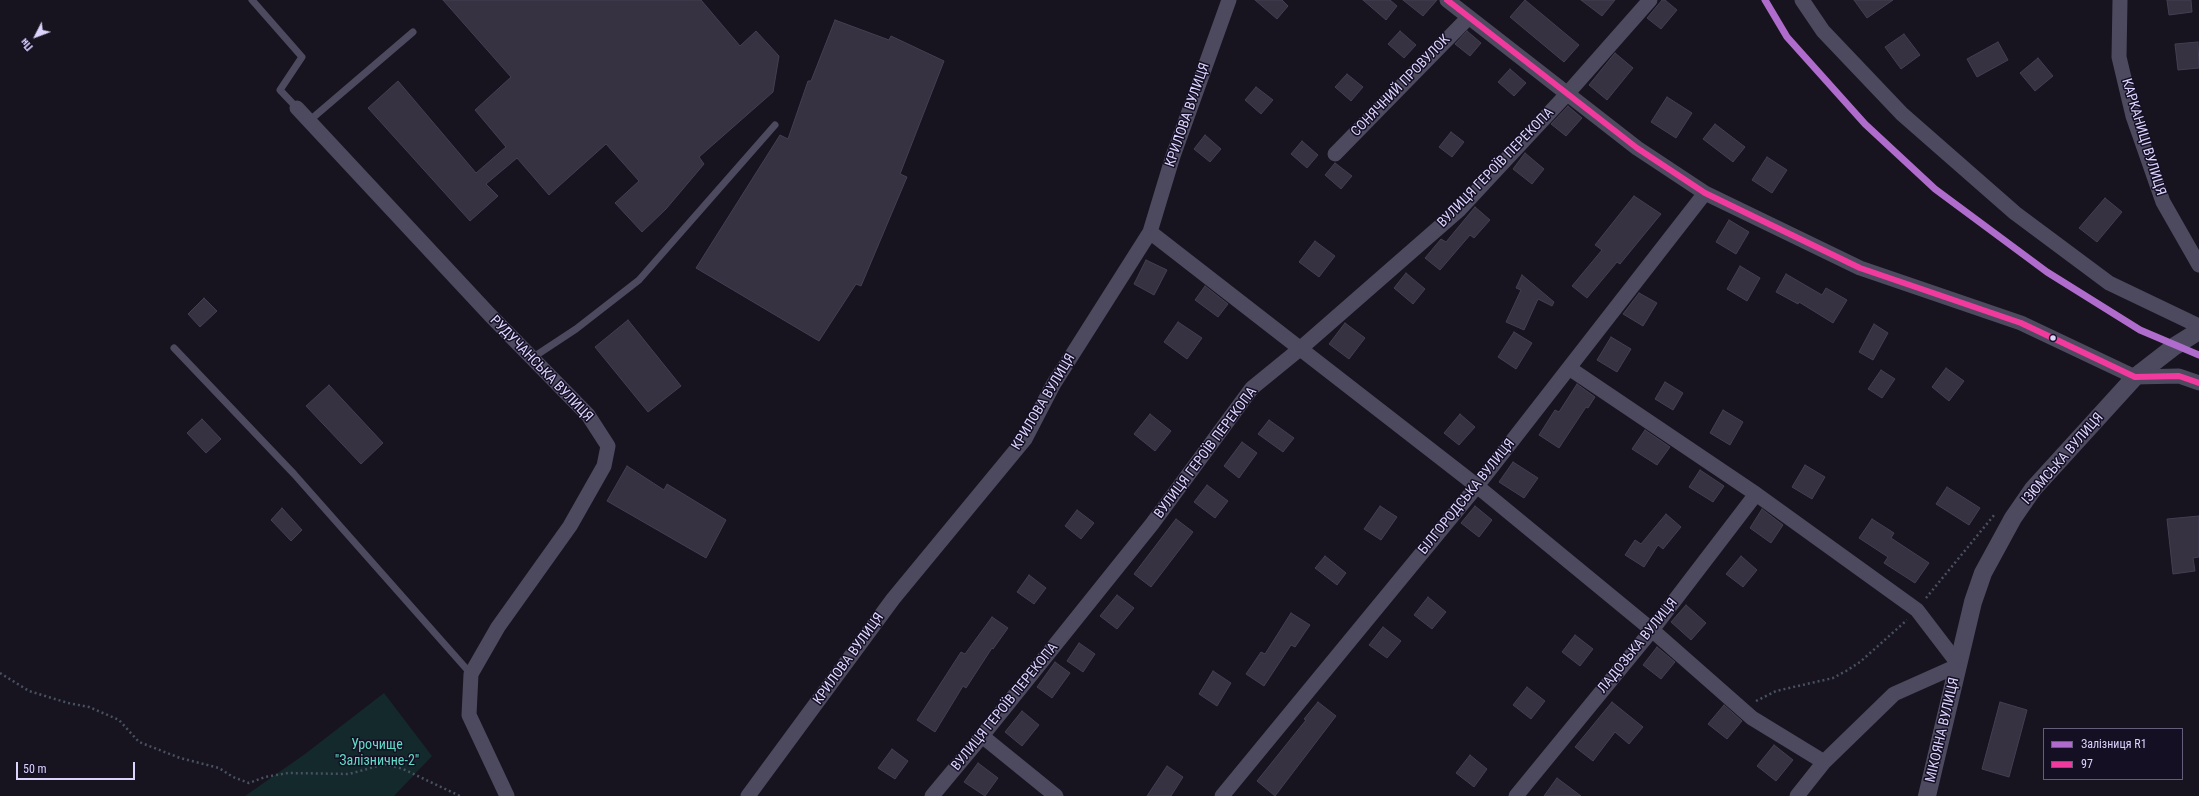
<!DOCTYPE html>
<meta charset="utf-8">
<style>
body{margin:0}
#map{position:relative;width:2199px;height:796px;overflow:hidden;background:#17141f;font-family:"Roboto Condensed",sans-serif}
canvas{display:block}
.legend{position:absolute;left:2043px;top:728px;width:140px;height:52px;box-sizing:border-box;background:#150f24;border:1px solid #655e7b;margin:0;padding:5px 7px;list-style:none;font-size:12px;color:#dcd4fd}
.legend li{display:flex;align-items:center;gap:8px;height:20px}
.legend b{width:20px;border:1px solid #655e7b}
.north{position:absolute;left:16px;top:16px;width:40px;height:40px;-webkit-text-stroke:3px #150f24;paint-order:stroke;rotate:228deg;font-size:11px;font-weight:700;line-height:16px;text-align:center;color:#dcd4fd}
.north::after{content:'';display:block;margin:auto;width:14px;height:18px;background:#dcd4fd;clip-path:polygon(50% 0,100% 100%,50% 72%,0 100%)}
.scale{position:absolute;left:16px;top:762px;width:119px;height:18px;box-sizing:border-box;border:2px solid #dcd4fd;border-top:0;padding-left:5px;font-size:12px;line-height:14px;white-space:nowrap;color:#dcd4fd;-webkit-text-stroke:3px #150f24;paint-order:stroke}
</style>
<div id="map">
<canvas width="2199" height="796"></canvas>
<ul class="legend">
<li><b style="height:5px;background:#b06ccc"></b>Залізниця R1</li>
<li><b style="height:5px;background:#f13a9d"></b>97</li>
</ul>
<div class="north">Пн</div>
<div class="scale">50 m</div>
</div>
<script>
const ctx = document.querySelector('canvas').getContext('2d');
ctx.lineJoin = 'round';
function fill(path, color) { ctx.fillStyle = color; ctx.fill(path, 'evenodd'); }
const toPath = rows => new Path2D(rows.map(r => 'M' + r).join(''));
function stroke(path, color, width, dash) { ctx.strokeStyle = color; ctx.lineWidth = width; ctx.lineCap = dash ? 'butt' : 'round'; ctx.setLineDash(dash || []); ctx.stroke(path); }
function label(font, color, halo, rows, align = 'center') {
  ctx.font = font + ' "Roboto Condensed",sans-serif'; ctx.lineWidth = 3; ctx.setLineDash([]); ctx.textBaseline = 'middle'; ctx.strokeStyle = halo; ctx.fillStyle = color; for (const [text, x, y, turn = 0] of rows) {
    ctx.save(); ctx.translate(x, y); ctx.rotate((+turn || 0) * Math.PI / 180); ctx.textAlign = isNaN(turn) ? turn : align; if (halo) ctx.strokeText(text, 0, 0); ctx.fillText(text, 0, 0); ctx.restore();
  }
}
fill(toPath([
 [384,693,432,756,394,796,245,796,305,754]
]), '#14292b');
const building = toPath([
 [443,0,701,0,740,46,756,31,779,56,773,92,699,157,704,164,666,209,642,232,615,203,639,181,606,144,549,195,517,158,486,184,498,196,470,221,368,108,398,81,476,173,506,147,475,110,511,77,443,0],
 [1255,0,1282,0,1288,6,1277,19,1255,0],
 [1363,0,1390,0,1397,6,1386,20,1363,0],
 [1403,0,1437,0,1423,16,1403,0],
 [1525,0,1579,45,1564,62,1510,17,1525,0],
 [1581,0,1615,0,1602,16,1581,0],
 [1662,0,1665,0,1677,10,1661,29,1647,18,1662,0],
 [1854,0,1893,0,1867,18,1854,0],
 [2167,0,2191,0,2192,12,2169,15,2167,0],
 [835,20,889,40,891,36,944,61,900,174,907,177,861,286,856,284,819,341,696,268,780,135,788,139,808,81,811,81,835,20],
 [1400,31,1416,45,1404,58,1388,44,1400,31],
 [1467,31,1481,43,1470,56,1455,44,1467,31],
 [1904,34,1920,55,1901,69,1885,47,1904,34],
 [1998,42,2008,60,1977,77,1967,59,1998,42],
 [2198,42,2199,68,2178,70,2175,44,2198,42],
 [1615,53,1633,68,1607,100,1589,85,1615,53],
 [2038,58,2053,76,2035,91,2020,73,2038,58],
 [1510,69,1526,83,1514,96,1498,82,1510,69],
 [1347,74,1363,87,1351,101,1335,87,1347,74],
 [1256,87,1273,100,1261,114,1245,100,1256,87],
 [1667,97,1692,113,1676,138,1651,122,1667,97],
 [1568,106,1582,118,1566,136,1551,124,1568,106],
 [1715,124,1745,147,1733,162,1703,139,1715,124],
 [1451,132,1464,142,1452,157,1439,147,1451,132],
 [1205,135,1221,149,1210,162,1194,149,1205,135],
 [1302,141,1318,155,1307,168,1291,154,1302,141],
 [1525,153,1544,169,1532,184,1513,169,1525,153],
 [1767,157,1787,170,1772,193,1752,180,1767,157],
 [1335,163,1352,176,1341,189,1325,175,1335,163],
 [1634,196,1661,214,1620,264,1617,262,1587,298,1572,286,1602,250,1595,245,1634,196],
 [2105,198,2122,212,2097,242,2079,228,2105,198],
 [1475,207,1490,220,1474,238,1470,235,1440,270,1425,258,1441,239,1446,242,1475,207],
 [1729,220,1749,232,1736,254,1716,242,1729,220],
 [1315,241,1335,256,1319,277,1299,262,1315,241],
 [1146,260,1167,270,1154,295,1134,284,1146,260],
 [1740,266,1760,278,1747,301,1727,289,1740,266],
 [1406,273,1425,289,1413,304,1394,288,1406,273],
 [1786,274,1822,295,1826,288,1847,300,1833,323,1799,302,1798,304,1776,292,1786,274],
 [1522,275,1554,302,1552,306,1538,299,1524,330,1506,322,1521,290,1516,288,1522,275],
 [1205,286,1228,304,1218,317,1195,300,1205,286],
 [1639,293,1657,303,1643,326,1623,314,1639,293],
 [204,298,217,311,200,327,188,314,204,298],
 [628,320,681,386,648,412,595,347,628,320],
 [1178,322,1202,338,1187,359,1164,342,1178,322],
 [1345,323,1365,338,1349,359,1329,344,1345,323],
 [1874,324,1888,333,1873,360,1859,352,1874,324],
 [1514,332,1532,343,1516,369,1498,357,1514,332],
 [1611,337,1631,349,1617,372,1597,360,1611,337],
 [1946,368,1964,381,1949,401,1932,387,1946,368],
 [1881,370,1895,379,1882,398,1868,389,1881,370],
 [1665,382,1683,393,1673,410,1655,399,1665,382],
 [1577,384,1595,397,1588,408,1586,407,1559,448,1539,435,1555,410,1559,412,1577,384],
 [329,385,383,443,361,464,306,406,329,385],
 [1723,410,1743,422,1730,445,1710,433,1723,410],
 [1150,414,1171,431,1155,451,1134,434,1150,414],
 [1460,414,1475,427,1459,445,1444,433,1460,414],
 [202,419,221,439,206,453,187,433,202,419],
 [1269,420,1294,438,1283,452,1258,434,1269,420],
 [1645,430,1670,447,1657,465,1632,449,1645,430],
 [1242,442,1257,453,1239,478,1224,466,1242,442],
 [1513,462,1538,478,1524,498,1499,482,1513,462],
 [1805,465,1825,477,1812,499,1792,487,1805,465],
 [627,466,664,490,667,484,726,520,706,558,607,501,627,466],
 [1700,470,1724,486,1713,502,1689,487,1700,470],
 [1207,485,1228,501,1215,518,1194,502,1207,485],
 [1947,487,1980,508,1969,525,1936,504,1947,487],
 [1380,506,1397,517,1381,540,1364,529,1380,506],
 [1475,506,1492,520,1479,537,1461,523,1475,506],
 [282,508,302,530,291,541,271,520,282,508],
 [1762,509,1783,525,1771,543,1750,528,1762,509],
 [1077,510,1094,523,1081,539,1065,526,1077,510],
 [1666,514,1681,527,1663,549,1658,545,1644,567,1625,555,1635,540,1641,544,1666,514],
 [2199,516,2199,557,2193,558,2195,571,2173,574,2167,519,2199,516],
 [1176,519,1193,532,1151,587,1134,574,1176,519],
 [1872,519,1894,533,1891,538,1929,563,1915,583,1884,563,1888,557,1859,538,1872,519],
 [1325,556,1346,573,1337,585,1315,568,1325,556],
 [1741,556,1757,570,1743,587,1726,574,1741,556],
 [1029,575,1046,588,1034,604,1017,592,1029,575],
 [1117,595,1134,608,1117,629,1100,616,1117,595],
 [1428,597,1446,612,1432,629,1414,615,1428,597],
 [1686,605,1706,623,1691,640,1671,622,1686,605],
 [1291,613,1310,625,1295,647,1291,645,1264,686,1246,674,1261,652,1265,654,1291,613],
 [992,617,1008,628,993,649,992,648,966,688,963,686,935,732,917,720,961,652,965,654,992,617],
 [1383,627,1401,641,1387,658,1369,645,1383,627],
 [1575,635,1593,649,1580,666,1562,652,1575,635],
 [1079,643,1095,654,1083,672,1067,661,1079,643],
 [1657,647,1675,662,1661,679,1643,665,1657,647],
 [1055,662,1070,673,1052,698,1037,687,1055,662],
 [1213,671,1231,683,1217,706,1199,694,1213,671],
 [1527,687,1545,701,1531,719,1513,705,1527,687],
 [1318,702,1336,716,1275,796,1257,781,1306,720,1304,719,1318,702],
 [1612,702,1643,727,1629,744,1615,732,1593,761,1575,747,1612,702],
 [2000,702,2027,710,2009,777,1982,769,2000,702],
 [1724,705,1742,721,1727,739,1708,724,1724,705],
 [1022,711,1039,725,1022,746,1005,732,1022,711],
 [1774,745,1793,760,1776,781,1757,766,1774,745],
 [892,749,908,761,895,779,878,768,892,749],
 [1470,755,1487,769,1474,787,1456,773,1470,755],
 [978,763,998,778,985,796,964,782,978,763],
 [1167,766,1183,777,1171,796,1147,796,1167,766],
 [1557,778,1581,796,1544,796,1557,778]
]);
fill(building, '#363241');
stroke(building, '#443f52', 1);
stroke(toPath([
 [1926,598,1995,514],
 [0,673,29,691,68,703,89,707,119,720,139,742,180,758,219,768,233,777,249,783,265,777,288,773,349,774,385,764,403,769,460,796],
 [1756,701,1776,691,1833,678,1846,671,1860,662,1907,620]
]), '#475160', 2.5, [2, 3]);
stroke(toPath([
 [252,0,302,57,280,90,297,108],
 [309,121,413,32],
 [174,348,294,474,471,674],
 [532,358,576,329,639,280,775,125]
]), '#4d4a5f', 7);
stroke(toPath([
 [1447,0,1637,148,1705,193,1860,268,2021,323,2135,377,2179,376,2199,383],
 [1802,0,1823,31,1902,114,2015,213,2109,283,2199,326],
 [2120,0,2119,57,2133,116,2163,202,2199,265],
 [297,108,490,315,588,415,608,446,604,466,570,526,498,627,471,674,469,715,507,796],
 [1335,154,1468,18],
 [1150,232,1477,486,1652,630,1752,718,1824,762],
 [1569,368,1756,494,1917,610,1959,665,1894,694,1824,762,1797,796],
 [982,736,1056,796],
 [748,796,893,599,1025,439,1053,385,1150,232,1173,156,1229,0],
 [932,796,982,736,1152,524,1252,388,1301,348,1460,209,1567,94,1650,0],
 [1222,796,1477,486,1705,193],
 [1516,796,1652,630,1756,494]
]), '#4d4a5f', 15);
stroke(toPath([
 [1927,796,1973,602,1983,573,2013,518,2033,489,2135,377,2175,346,2199,331]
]), '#4d4a5f', 18);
stroke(toPath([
 [1447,0,1637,148,1705,193,1860,268,2021,323,2135,377,2179,376,2199,383]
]), '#f13a9d', 6);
stroke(toPath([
 [1765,0,1787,37,1865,124,1935,189,2047,272,2140,330,2199,355]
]), '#b06ccc', 7);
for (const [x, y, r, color] of [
 [2053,338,3.5,"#dcd4fd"]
]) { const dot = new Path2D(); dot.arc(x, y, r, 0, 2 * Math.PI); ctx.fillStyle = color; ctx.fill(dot); stroke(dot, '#150f24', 1.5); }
label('14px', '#dcd4fd', '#150f24', [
 ["СОНЯЧНИЙ ПРОВУЛОК",1401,86,-46],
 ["КРИЛОВА ВУЛИЦЯ",1188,115,-71],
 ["КАРКАНИЦІ ВУЛИЦЯ",2143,137,73],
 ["ВУЛИЦЯ ГЕРОЇВ ПЕРЕКОПА",1496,168,-46],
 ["РУДУЧАНСЬКА ВУЛИЦЯ",541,369,46],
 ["КРИЛОВА ВУЛИЦЯ",1044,402,-59],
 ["ВУЛИЦЯ ГЕРОЇВ ПЕРЕКОПА",1206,453,-53],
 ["ІЗЮМСЬКА ВУЛИЦЯ",2063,459,-49],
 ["БІЛГОРОДСЬКА ВУЛИЦЯ",1467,497,-51],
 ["ЛАДОЗЬКА ВУЛИЦЯ",1638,646,-51],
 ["КРИЛОВА ВУЛИЦЯ",849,659,-54],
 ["ВУЛИЦЯ ГЕРОЇВ ПЕРЕКОПА",1005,707,-51],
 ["МІКОЯНА ВУЛИЦЯ",1943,730,-77]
]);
label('14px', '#63dac7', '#150f24', [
 ["Урочище",377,745],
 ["\"Залізничне-2\"",377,761]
]);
</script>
